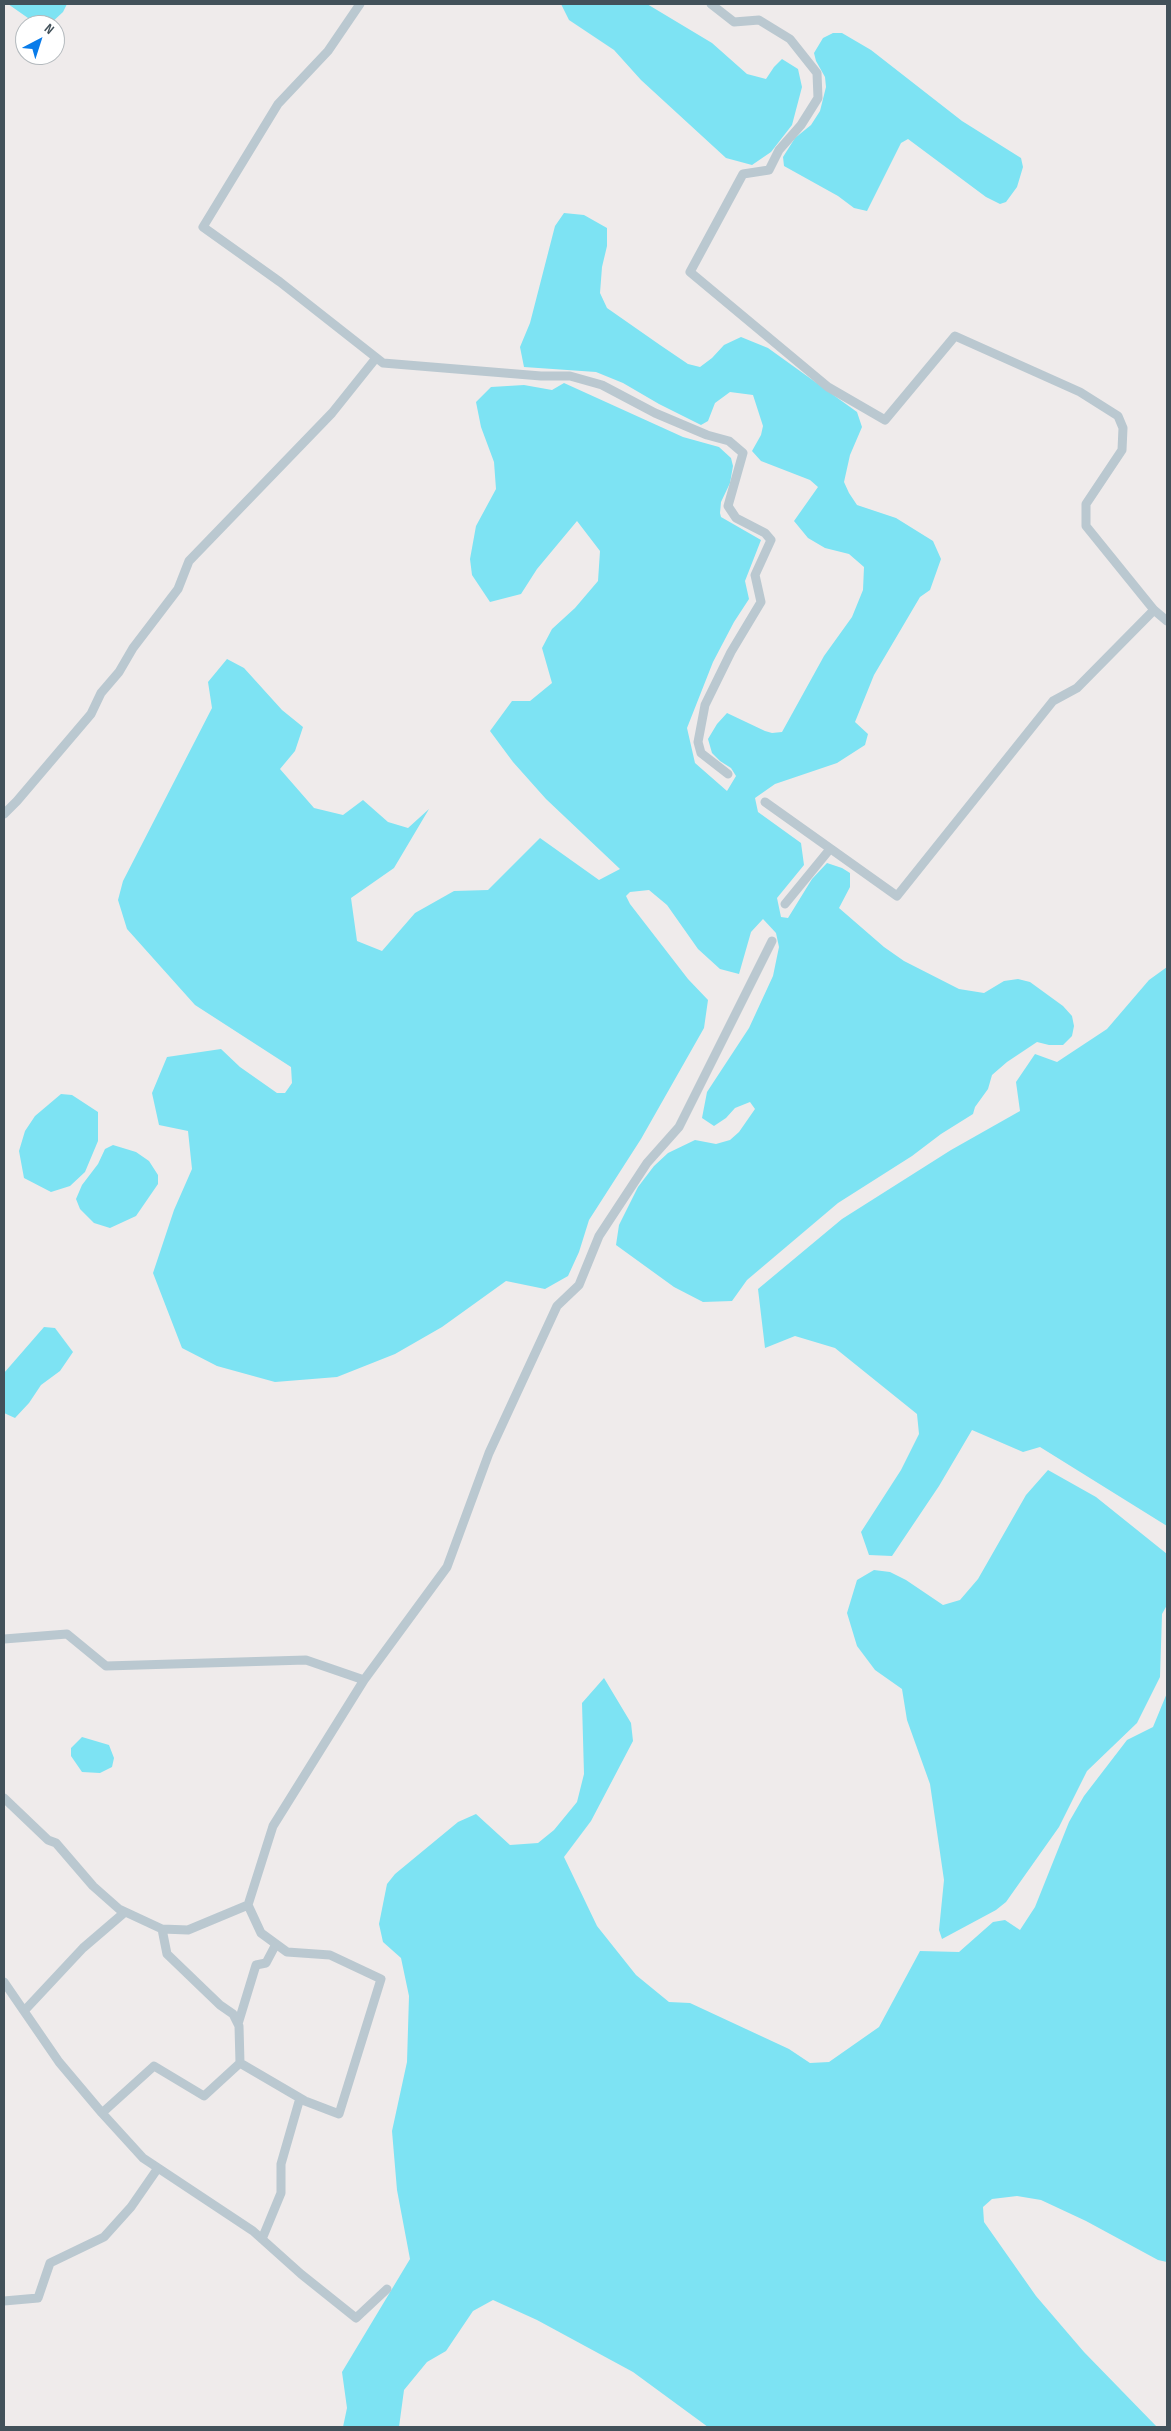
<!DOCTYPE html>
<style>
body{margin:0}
#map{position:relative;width:1171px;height:2431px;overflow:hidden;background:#efebeb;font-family:"Sofia Sans Condensed",sans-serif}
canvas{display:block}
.frame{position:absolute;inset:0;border:5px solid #42515a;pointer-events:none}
.north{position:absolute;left:15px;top:15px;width:50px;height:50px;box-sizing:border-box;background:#fff;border:1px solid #b3b9bd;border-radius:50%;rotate:40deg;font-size:14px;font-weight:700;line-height:20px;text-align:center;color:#42515a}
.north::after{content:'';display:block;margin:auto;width:18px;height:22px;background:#097cea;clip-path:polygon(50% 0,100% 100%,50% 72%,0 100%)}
</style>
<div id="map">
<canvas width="1171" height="2431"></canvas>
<div class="frame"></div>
<div class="north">N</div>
</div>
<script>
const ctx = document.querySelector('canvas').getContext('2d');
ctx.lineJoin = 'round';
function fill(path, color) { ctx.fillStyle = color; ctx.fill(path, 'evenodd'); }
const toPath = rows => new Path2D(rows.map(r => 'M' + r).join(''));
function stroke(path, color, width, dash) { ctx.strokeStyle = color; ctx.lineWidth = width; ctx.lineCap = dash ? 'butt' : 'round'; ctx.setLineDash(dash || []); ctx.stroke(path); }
fill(toPath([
 [8,4,67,4,63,12,49,25,38,25],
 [561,4,647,4,712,43,747,74,766,79,774,67,782,59,798,69,802,87,792,125,771,152,752,165,726,158,641,80,614,50,569,20],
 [833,33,842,33,871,50,962,121,1021,158,1023,167,1017,187,1006,202,1000,204,986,197,908,139,901,143,867,211,854,208,838,196,784,166,783,157,795,138,811,125,820,111,826,87,825,77,816,61,814,53,823,38],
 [564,213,584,215,607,228,607,246,602,267,600,293,607,308,660,345,688,364,700,367,712,358,724,345,741,337,768,348,857,412,862,427,850,455,844,482,849,493,857,505,896,518,933,541,941,559,930,590,920,597,874,675,855,722,868,734,865,745,837,763,775,784,755,798,758,812,801,843,804,865,777,898,781,917,788,918,812,879,827,863,842,868,850,873,850,887,839,908,884,947,904,961,959,989,984,993,1004,981,1018,979,1030,982,1063,1006,1072,1016,1074,1026,1072,1036,1063,1045,1049,1045,1037,1042,1007,1062,992,1075,988,1089,975,1107,973,1114,941,1134,912,1156,838,1203,747,1280,732,1301,703,1302,674,1287,616,1245,619,1225,638,1187,654,1166,668,1153,695,1140,716,1144,730,1140,739,1132,755,1109,750,1102,735,1108,726,1118,714,1126,702,1118,707,1092,749,1028,773,976,779,947,776,933,763,919,751,932,739,974,720,969,698,949,667,905,649,890,630,892,626,896,630,904,688,979,708,1000,704,1028,641,1139,589,1220,579,1252,568,1276,545,1289,506,1281,442,1327,395,1354,337,1377,275,1382,217,1366,182,1348,153,1273,174,1210,192,1169,188,1131,159,1125,152,1093,167,1057,221,1049,240,1067,277,1093,285,1093,292,1083,291,1067,195,1005,127,929,118,900,123,881,212,708,208,682,227,659,244,668,282,710,303,727,295,751,280,769,314,808,343,815,363,800,388,822,408,828,429,809,394,868,351,898,357,941,382,951,415,913,454,891,488,890,540,838,599,880,620,869,546,799,513,762,490,731,512,701,530,701,552,683,542,648,552,629,575,608,598,581,600,551,577,521,537,569,521,594,490,602,472,575,470,559,476,526,496,489,494,462,481,427,476,402,491,387,524,385,552,390,564,383,683,437,719,447,731,458,733,466,730,483,721,502,720,513,721,517,761,540,745,581,749,599,734,622,713,662,687,728,695,763,727,791,736,776,731,768,720,761,712,753,708,739,717,724,727,713,765,731,772,733,782,732,824,656,852,617,863,590,864,567,849,554,825,548,808,538,794,521,818,487,810,480,761,461,752,451,761,435,763,426,753,395,730,392,715,403,708,421,701,425,659,404,623,383,596,372,524,367,520,347,530,323,555,226],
 [1167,967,1167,1526,1040,1447,1023,1452,972,1430,939,1486,892,1556,869,1555,861,1532,901,1470,919,1434,917,1414,835,1348,795,1336,765,1348,758,1289,842,1219,951,1150,1020,1111,1016,1082,1035,1054,1057,1062,1107,1029,1149,980],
 [61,1094,72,1095,98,1112,98,1141,85,1172,70,1186,51,1192,24,1178,19,1151,25,1131,35,1116],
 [113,1145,136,1152,149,1161,158,1175,158,1184,136,1216,110,1228,94,1223,80,1209,76,1199,82,1185,98,1164,105,1149],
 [44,1327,55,1328,73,1352,60,1371,41,1385,29,1403,15,1418,4,1413,4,1373],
 [1048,1470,1096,1497,1167,1554,1167,1605,1162,1614,1160,1677,1137,1723,1087,1771,1059,1827,1006,1902,996,1910,942,1939,939,1930,944,1880,930,1784,907,1720,902,1689,875,1670,857,1646,847,1613,857,1580,874,1570,890,1572,906,1580,943,1605,960,1600,978,1579,1026,1495],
 [604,1678,631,1723,633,1741,591,1821,564,1857,597,1926,636,1975,669,2002,690,2003,789,2049,810,2063,829,2062,879,2027,920,1951,959,1952,993,1922,1005,1920,1020,1930,1035,1907,1069,1822,1084,1796,1127,1740,1153,1727,1167,1693,1167,2262,1158,2260,1086,2221,1041,2200,1017,2196,992,2199,983,2207,984,2222,1036,2296,1084,2352,1157,2427,708,2427,633,2372,537,2320,493,2300,473,2311,446,2351,427,2362,404,2390,399,2427,343,2427,347,2408,342,2372,410,2259,397,2190,392,2131,407,2062,409,1996,401,1958,383,1942,379,1924,387,1884,395,1874,458,1822,476,1814,510,1845,538,1843,554,1830,577,1802,584,1774,582,1703],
 [82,1737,109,1745,114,1758,112,1767,100,1773,82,1772,71,1756,71,1748]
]), '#7de3f3');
stroke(toPath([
 [360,4,328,51,278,104,203,227,280,282,383,363,541,376,570,376,602,385,655,413,707,435,729,441,743,453,728,506,736,518,765,533,771,540,755,575,761,602,731,652,705,705,698,742,701,753,728,774],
 [711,4,734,22,759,20,790,39,817,73,818,98,801,125,779,150,769,170,743,174,690,272,828,387,885,420,955,336,1080,392,1118,416,1123,428,1122,450,1086,504,1086,526,1154,610,1167,621],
 [765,802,897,896,1053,701,1077,688,1154,610],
 [4,814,17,801,91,714,101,693,119,672,133,648,178,589,189,561,332,413,376,358],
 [785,904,830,849],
 [4,1639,67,1634,106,1666,306,1660,364,1680],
 [4,1798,48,1840,56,1843,93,1886,119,1909,162,1929,188,1930,248,1905],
 [162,1929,167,1954,220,2005,233,2014,239,2026,240,2063],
 [4,1982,59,2062,102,2113,154,2066,204,2096,240,2063,305,2101,339,2114,381,1979,330,1955,287,1952,261,1933,248,1905,273,1826,364,1680,447,1567,489,1453,557,1306,579,1285,599,1236,647,1163,679,1127,772,941],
 [25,2010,83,1948,125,1912],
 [238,2024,256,1965,266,1963,276,1944],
 [102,2113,143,2158,253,2231,301,2274,356,2318,387,2289],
 [262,2239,281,2193,281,2164,300,2098],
 [4,2301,38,2298,50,2263,104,2237,131,2207,158,2168]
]), '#bac8d0', 9);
</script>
